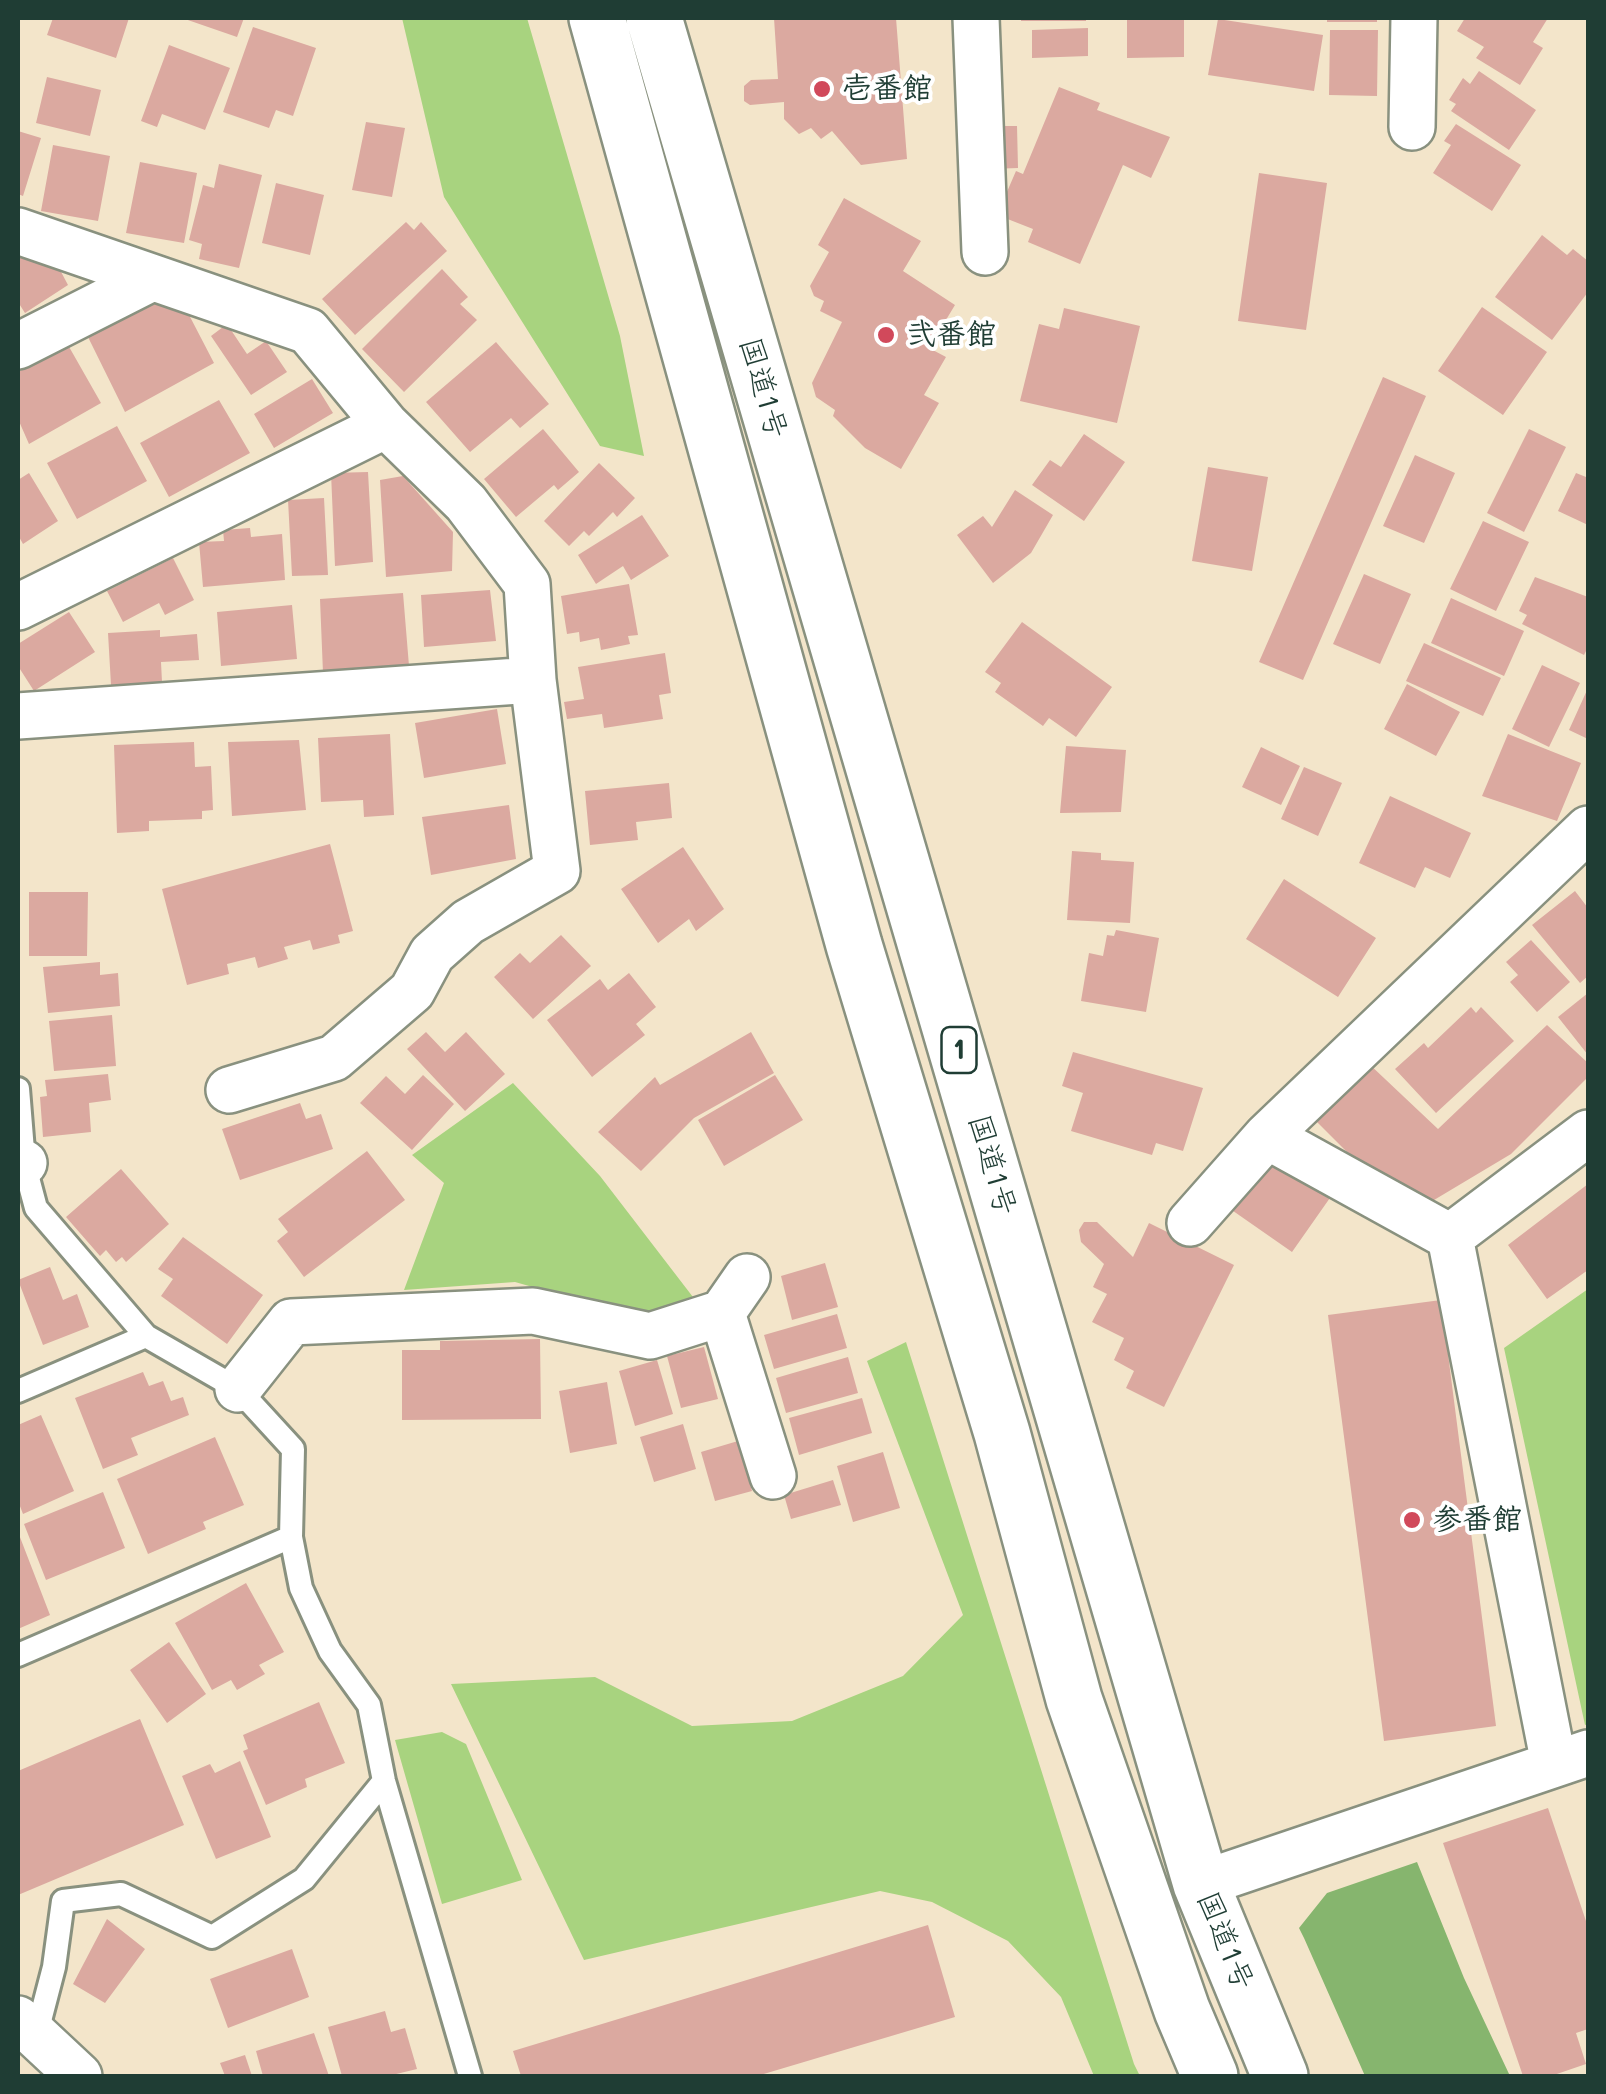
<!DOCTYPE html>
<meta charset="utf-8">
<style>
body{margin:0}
#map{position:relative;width:1606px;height:2094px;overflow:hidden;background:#f3e5ca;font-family:Mali,sans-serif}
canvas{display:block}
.frame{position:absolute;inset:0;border:20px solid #1f3d34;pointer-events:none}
</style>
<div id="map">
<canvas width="1606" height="2094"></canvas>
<div class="frame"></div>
</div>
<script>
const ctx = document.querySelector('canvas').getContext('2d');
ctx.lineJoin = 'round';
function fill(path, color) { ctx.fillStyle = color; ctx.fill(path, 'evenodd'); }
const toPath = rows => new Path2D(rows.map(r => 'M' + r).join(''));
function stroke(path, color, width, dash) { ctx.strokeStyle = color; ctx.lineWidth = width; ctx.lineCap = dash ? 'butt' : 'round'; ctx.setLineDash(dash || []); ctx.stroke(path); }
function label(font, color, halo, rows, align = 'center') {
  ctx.font = font + ' Mali,"Klee One",sans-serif'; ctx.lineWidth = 8; ctx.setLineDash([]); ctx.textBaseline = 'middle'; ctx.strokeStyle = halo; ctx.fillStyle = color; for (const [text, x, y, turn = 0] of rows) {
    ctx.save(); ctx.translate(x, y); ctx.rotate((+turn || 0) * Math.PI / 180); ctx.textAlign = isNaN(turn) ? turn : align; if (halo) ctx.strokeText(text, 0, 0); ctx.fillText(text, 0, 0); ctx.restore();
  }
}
fill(toPath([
 [402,18,527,18,620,336,644,456,600,446,444,197],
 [513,1083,600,1176,696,1301,642,1318,515,1282,404,1290,444,1183,412,1155],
 [1588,1289,1588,1724,1585,1725,1504,1348],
 [906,1342,1134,2064,1140,2076,1094,2076,1061,1997,1008,1941,932,1902,880,1891,584,1960,451,1684,595,1677,692,1726,792,1721,903,1676,963,1615,867,1361],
 [442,1732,466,1744,522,1880,442,1904,395,1740]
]), '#a8d37f');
fill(toPath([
 [1417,1862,1464,1978,1510,2076,1365,2076,1304,1938,1299,1928,1327,1893]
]), '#86b56e');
fill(toPath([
 [53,18,129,18,116,58,47,35],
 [182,18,244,18,237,37],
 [774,18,896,18,907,159,861,165,832,131,821,139,811,128,799,134,784,119,784,102,750,105,744,101,744,86,751,80,778,79],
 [1021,18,1086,18,1086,21,1021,21],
 [1127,18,1184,18,1184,57,1127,58],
 [1327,18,1377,18,1377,22,1327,22],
 [1465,18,1548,18,1533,42,1543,48,1520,85,1476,58,1484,47,1457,31],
 [1218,19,1323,35,1314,91,1208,75],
 [253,27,316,48,293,116,276,110,269,128,223,112],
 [1088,28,1088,56,1032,58,1032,30],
 [1330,30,1378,30,1377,96,1329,95],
 [169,45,230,68,205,130,162,114,157,127,141,121],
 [1479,71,1536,110,1509,150,1451,111,1456,104,1449,100,1463,78,1470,84],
 [47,77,101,90,90,136,36,123],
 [1059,87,1100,103,1097,110,1170,137,1151,178,1123,165,1080,264,1028,242,1033,229,1005,218,1007,211,1000,208,1016,171,1023,174],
 [366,122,405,128,392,197,352,190],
 [1456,124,1521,165,1492,211,1433,173,1451,145,1444,141],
 [986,126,1017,126,1018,168,990,169],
 [18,131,41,138,23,196,18,194],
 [53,145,110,156,98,221,41,211],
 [140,162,197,173,184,243,126,233],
 [219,164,262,175,239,268,199,259,202,244,189,240,203,185,214,188],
 [1259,173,1327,183,1306,330,1238,321],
 [276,183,324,195,310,255,262,243],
 [844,198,921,241,903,271,955,305,929,348,946,357,924,395,939,403,901,469,865,448,833,416,835,410,816,397,812,383,842,322,820,311,824,301,814,296,810,286,829,252,818,245],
 [406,222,414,230,421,222,447,251,355,335,322,299],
 [1542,235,1567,255,1573,249,1588,261,1588,292,1552,340,1495,297],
 [18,253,59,268,68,285,25,313,18,302],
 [442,269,468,297,460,304,477,320,404,392,362,349],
 [158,299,187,311,214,363,125,412,88,337],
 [1482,307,1547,352,1503,415,1438,371],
 [1064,308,1140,326,1117,423,1020,401,1039,324,1059,329],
 [227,324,247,354,266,341,287,372,251,395,211,336],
 [496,342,549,404,520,428,511,418,470,452,426,402],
 [68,345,101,403,29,444,18,419,18,372],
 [1383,377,1426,396,1303,680,1259,662],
 [312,379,333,413,274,448,254,414],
 [219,400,250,453,169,497,140,443],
 [117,426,147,481,77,519,47,463],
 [543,429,579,472,558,490,554,485,516,517,484,479],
 [1529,429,1566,447,1524,532,1487,513],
 [1084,434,1125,462,1084,521,1032,485,1050,460,1061,467],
 [1415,455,1455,473,1424,543,1383,526],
 [599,463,635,498,617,517,613,512,589,536,584,531,569,546,544,521],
 [1208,467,1268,477,1252,571,1192,561],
 [1588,471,1588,525,1558,511,1576,473,1586,477],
 [368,472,373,562,335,566,331,473],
 [29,473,58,521,23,544,18,535,18,480],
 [403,476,453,532,452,571,386,577,380,480],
 [1015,490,1053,515,1031,553,993,583,957,535,983,516,992,527],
 [324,498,328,575,292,576,288,500],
 [642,515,669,556,631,580,623,566,596,584,578,555],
 [1483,521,1529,542,1496,611,1450,589],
 [250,528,251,537,282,534,285,580,203,587,199,542,224,541,223,530],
 [173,558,194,600,165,615,159,603,123,622,107,591],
 [1364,574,1411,594,1380,664,1333,644],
 [1535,577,1588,597,1588,647,1584,655,1522,624,1527,615,1519,611],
 [629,584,638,635,628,636,630,644,601,650,599,638,580,642,579,632,567,634,561,596],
 [490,590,496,641,424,647,421,595],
 [403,593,409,666,323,673,320,599],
 [1451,598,1524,631,1504,676,1431,643],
 [292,605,297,659,221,666,217,612],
 [69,612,95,652,34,691,18,666,18,644],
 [1022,622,1112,687,1076,737,1049,718,1043,726,995,692,1001,683,985,672],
 [160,630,160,637,197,634,199,660,161,662,162,682,111,685,108,633],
 [1424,643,1501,678,1483,716,1406,681],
 [665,653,671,693,659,695,663,719,604,728,602,714,567,719,564,702,584,699,578,667],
 [1542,665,1580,683,1549,747,1512,729],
 [1407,684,1460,712,1436,756,1384,729],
 [1588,688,1588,739,1569,730],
 [497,709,506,764,424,778,415,723],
 [390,734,394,815,364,817,363,800,321,802,318,738],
 [1508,734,1581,763,1557,821,1482,796],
 [299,740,306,810,232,816,228,742],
 [194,742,195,767,211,766,213,810,202,811,202,819,149,821,149,831,117,833,114,745],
 [1066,746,1126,750,1121,812,1060,813],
 [1261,747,1300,766,1281,805,1242,787],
 [1304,767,1342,783,1318,836,1281,819],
 [669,783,672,818,636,822,638,840,590,845,585,791],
 [1390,796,1471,833,1450,878,1425,867,1415,888,1359,863],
 [509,805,516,859,431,875,422,817],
 [330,844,353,931,338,935,340,943,313,950,310,940,284,947,288,959,258,968,255,957,227,964,229,974,187,985,162,889],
 [683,847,724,909,696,931,689,919,658,943,621,889],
 [1072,851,1101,853,1101,860,1134,862,1130,923,1067,920],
 [1284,879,1376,938,1338,997,1246,939],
 [1575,891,1588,908,1588,976,1580,983,1532,925],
 [29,892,88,892,87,956,29,956],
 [1116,930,1159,938,1146,1012,1081,1001,1089,953,1103,956,1107,935,1114,936],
 [561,935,591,966,533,1019,494,977,520,953,530,963],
 [1531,940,1570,982,1537,1012,1510,982,1518,975,1506,962],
 [100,962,100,975,118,973,120,1006,48,1013,43,967],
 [629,973,656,1007,636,1024,645,1035,592,1077,547,1020,600,979,608,990],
 [1588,993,1588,1055,1558,1017],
 [1471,1007,1476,1013,1481,1007,1514,1041,1436,1113,1395,1069,1424,1043,1428,1048],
 [112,1015,116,1066,54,1071,49,1021],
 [1547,1025,1588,1063,1588,1077,1511,1154,1429,1203,1372,1177,1311,1116,1367,1062,1438,1129],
 [426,1032,445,1052,466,1032,505,1074,465,1111,407,1049],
 [751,1032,774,1073,694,1118,641,1171,598,1132,655,1077,660,1085],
 [1073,1052,1203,1088,1183,1151,1156,1143,1152,1155,1071,1131,1083,1093,1062,1086],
 [108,1074,111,1100,89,1103,91,1132,43,1137,40,1097,47,1096,45,1080],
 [423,1075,454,1104,412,1150,360,1103,386,1076,405,1094],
 [775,1075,803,1120,724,1166,698,1120],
 [300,1103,306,1119,321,1114,333,1149,240,1180,222,1129],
 [367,1151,405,1200,304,1277,277,1241,288,1232,278,1219],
 [1279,1158,1332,1195,1292,1252,1226,1206,1257,1161],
 [121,1169,169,1224,126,1262,122,1257,116,1262,106,1250,100,1256,66,1217],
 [1588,1184,1588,1270,1547,1299,1508,1245],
 [1084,1222,1097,1222,1133,1257,1149,1223,1234,1265,1164,1407,1126,1388,1134,1371,1114,1360,1124,1338,1092,1322,1107,1294,1093,1287,1104,1264,1081,1242,1079,1230],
 [183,1237,263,1295,227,1344,161,1296,173,1279,158,1269],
 [825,1263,838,1307,792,1320,781,1276],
 [50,1267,63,1300,77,1294,89,1327,43,1345,18,1280],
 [1441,1300,1496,1726,1384,1741,1328,1315],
 [837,1314,847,1348,774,1369,764,1335],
 [540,1339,541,1419,402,1420,402,1350,440,1350,440,1341],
 [704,1347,718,1399,681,1408,667,1356],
 [848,1357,858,1393,786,1413,776,1378],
 [657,1360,673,1414,635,1426,619,1371],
 [143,1372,149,1386,163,1381,171,1401,183,1397,189,1415,131,1438,138,1455,103,1469,75,1398],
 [607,1382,617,1444,570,1453,559,1391],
 [862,1398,872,1433,799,1455,789,1418],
 [41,1415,74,1491,23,1514,18,1501,18,1425],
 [683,1424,696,1469,654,1482,640,1437],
 [215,1437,244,1505,203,1522,206,1529,148,1554,117,1479],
 [738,1441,752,1491,715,1501,701,1452],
 [883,1452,900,1508,853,1522,837,1466],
 [833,1480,841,1505,791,1519,784,1495],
 [103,1492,125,1548,46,1580,24,1524],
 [18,1532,50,1615,18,1629],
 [246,1583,284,1652,259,1665,265,1674,237,1690,231,1680,212,1690,175,1623],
 [169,1642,206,1694,167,1723,130,1670],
 [319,1702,345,1763,305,1779,307,1787,266,1805,243,1751,248,1749,243,1735],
 [140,1719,184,1825,18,1895,18,1771],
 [240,1761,271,1837,216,1859,182,1776,210,1764,215,1773],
 [1548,1808,1588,1927,1588,2029,1576,2033,1586,2064,1551,2076,1523,2076,1443,1843],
 [107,1919,145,1949,105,2003,73,1984],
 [928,1925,955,2017,757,2076,521,2076,513,2051],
 [292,1949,309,1997,228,2028,210,1979],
 [385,2011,391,2032,405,2028,417,2069,388,2076,342,2076,328,2027],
 [314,2033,329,2076,263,2076,256,2051],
 [245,2055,252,2076,225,2076,220,2063]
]), '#dba9a0');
const lane = toPath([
 [18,1089,24,1163,36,1208,146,1336,238,1389,293,1449,291,1537,301,1588,330,1651,369,1705,384,1781,470,2076],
 [18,1391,146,1336],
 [18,1655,291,1537],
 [36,2036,54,1967,63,1901,121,1894,212,1937,304,1879,384,1781]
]);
const street = toPath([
 [976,18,985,252],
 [1412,127,1414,18],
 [18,231,308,331,386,425,466,503,527,584,533,680,18,716],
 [18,346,152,278],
 [18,607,386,425],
 [229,1090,334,1058,412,991,432,954,468,922,557,871,533,680],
 [18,1165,24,1163],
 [1190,1223,1267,1136],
 [1450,1237,1267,1136,1588,829],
 [1450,1237,1554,1764],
 [1450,1237,1588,1133],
 [722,1313,773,1476],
 [238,1389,291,1322,533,1311,650,1336,722,1313,747,1277],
 [1201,1884,1588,1753],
 [18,2019,79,2076]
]);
const highway = toPath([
 [597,18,854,945,1002,1433,1074,1699,1182,2010,1210,2076],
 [654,18,1201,1884,1280,2076]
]);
stroke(lane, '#89917f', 28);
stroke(street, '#89917f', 50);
stroke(highway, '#89917f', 60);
stroke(lane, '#fff', 22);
stroke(street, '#fff', 45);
stroke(highway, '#fff', 55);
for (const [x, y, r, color] of [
 [822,89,10,"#d1495b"],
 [886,335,10,"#d1495b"],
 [1412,1520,10,"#d1495b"]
]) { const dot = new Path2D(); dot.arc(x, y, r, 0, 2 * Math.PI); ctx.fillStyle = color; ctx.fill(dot); stroke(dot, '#fff', 4); }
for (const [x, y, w] of [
 [959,1050,35]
]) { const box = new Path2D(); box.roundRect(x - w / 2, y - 23, w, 46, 8); ctx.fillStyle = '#fff'; ctx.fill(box); stroke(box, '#1f3d34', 2.5); }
label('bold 28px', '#1f3d34', null, [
 ["1",959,1050]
]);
label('bold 30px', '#1f3d34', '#fff', [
 ["壱番館",842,89],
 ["弐番館",906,335],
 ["参番館",1432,1520]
], 'left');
label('30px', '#1f3d34', '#fff', [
 ["国道1号",763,388,74],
 ["国道1号",992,1165,74],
 ["国道1号",1225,1941,68]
]);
</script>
